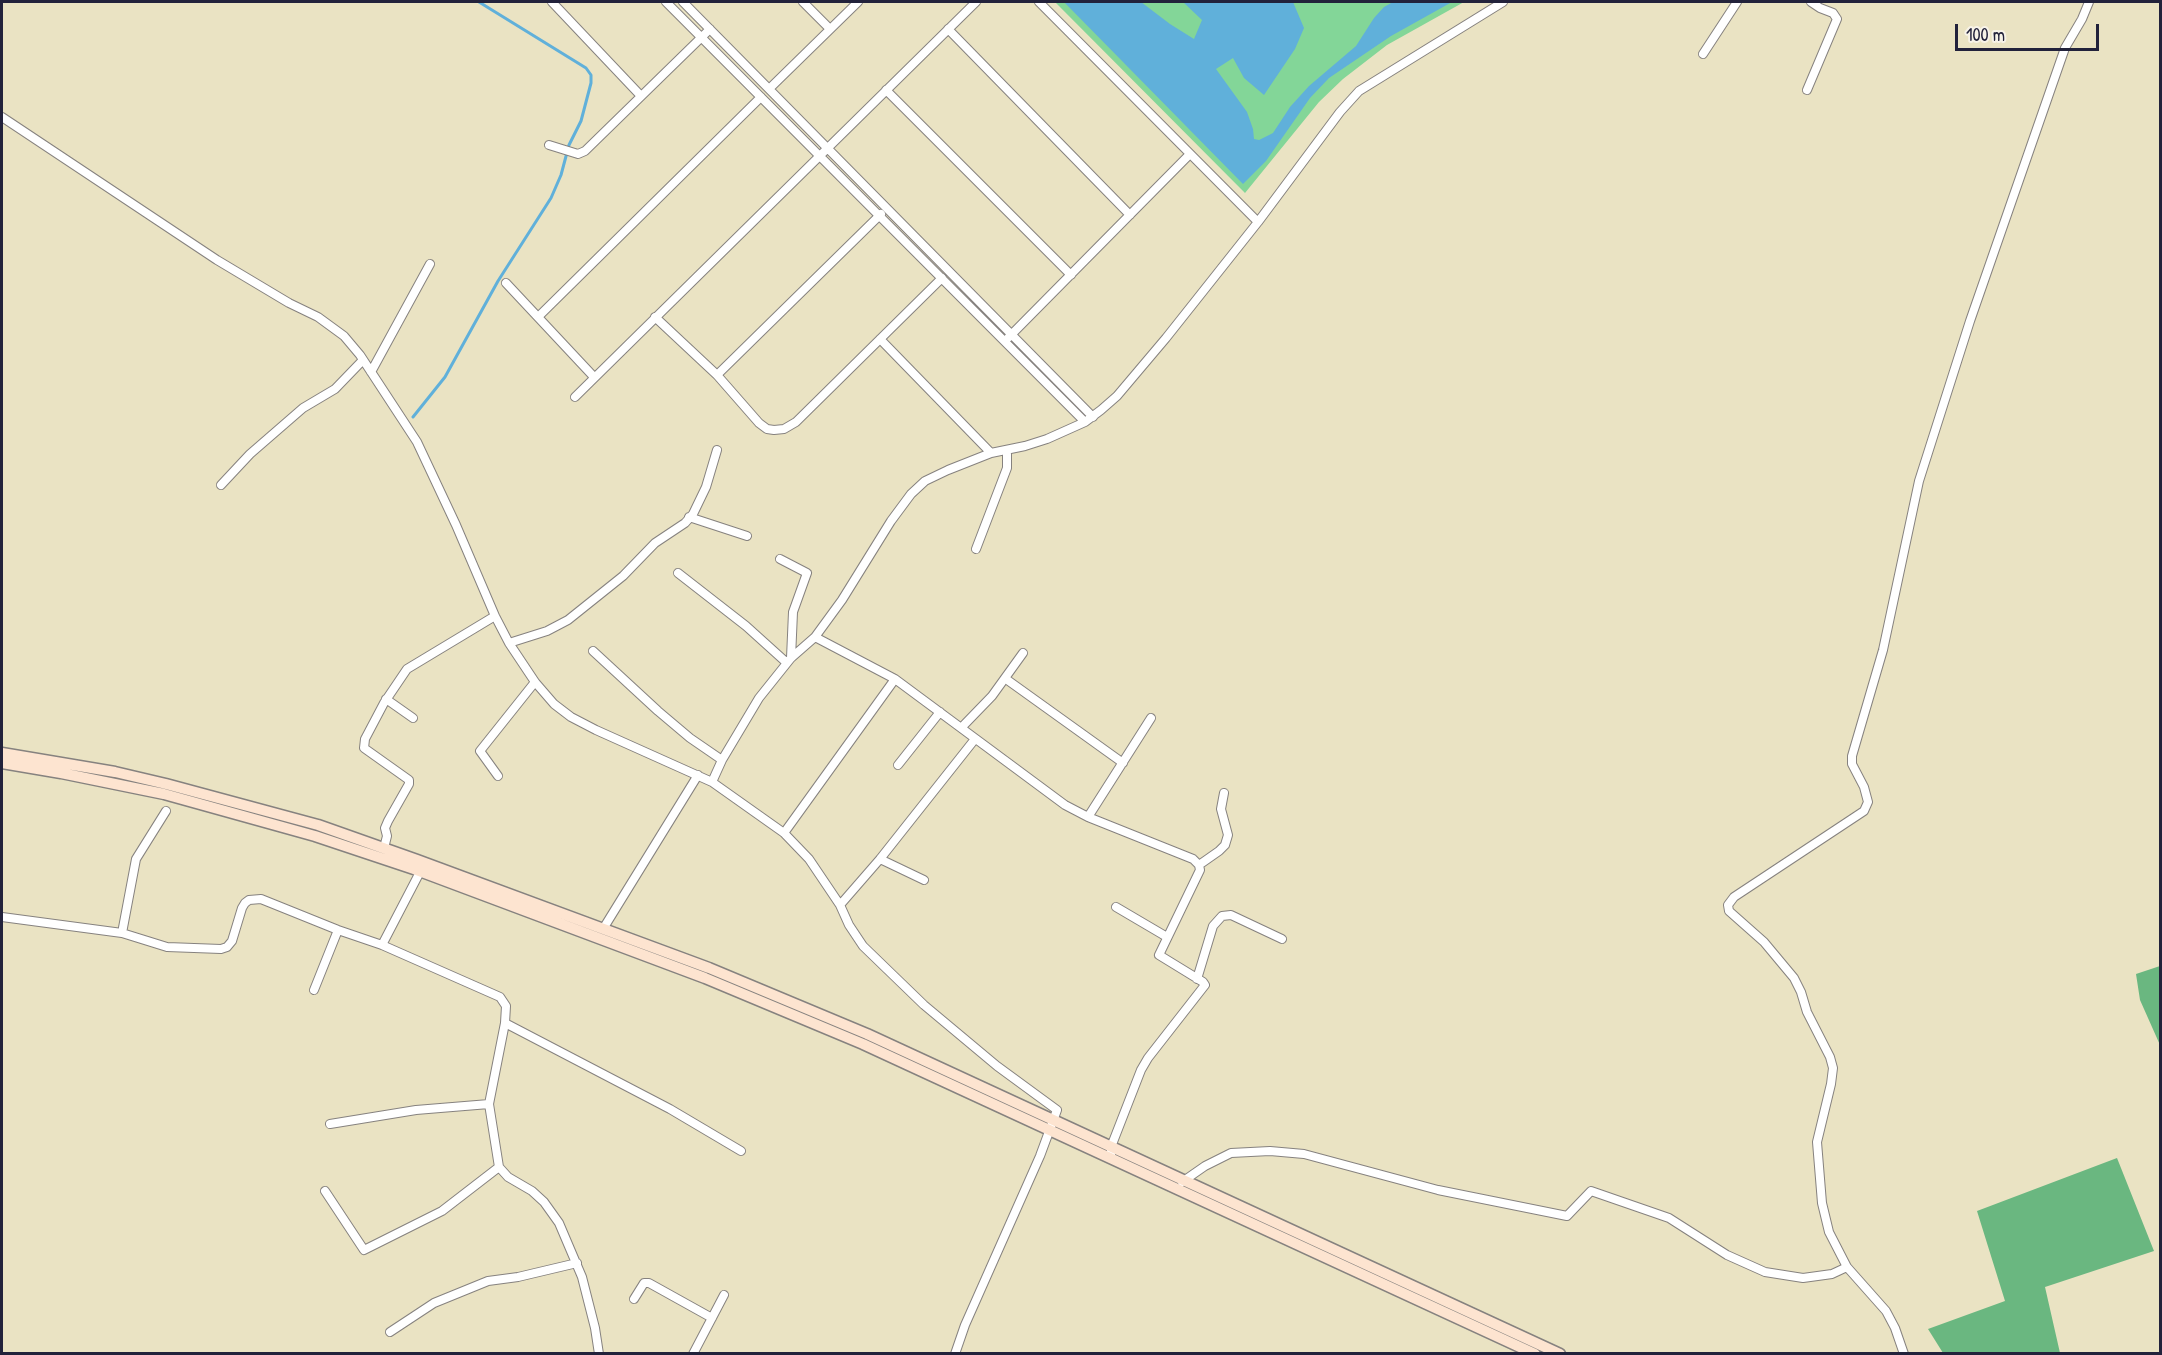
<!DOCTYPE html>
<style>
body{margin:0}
#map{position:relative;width:2162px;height:1355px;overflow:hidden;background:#eae3c3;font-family:"Patrick Hand",sans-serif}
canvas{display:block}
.frame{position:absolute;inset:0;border:3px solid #22223b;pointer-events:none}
.scale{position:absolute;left:1955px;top:24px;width:144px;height:27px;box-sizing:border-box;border:3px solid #22223b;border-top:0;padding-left:8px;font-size:18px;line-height:21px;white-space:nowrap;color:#22223b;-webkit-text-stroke:4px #f7f3e8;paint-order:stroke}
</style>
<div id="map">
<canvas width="2162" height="1355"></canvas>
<div class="frame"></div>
<div class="scale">100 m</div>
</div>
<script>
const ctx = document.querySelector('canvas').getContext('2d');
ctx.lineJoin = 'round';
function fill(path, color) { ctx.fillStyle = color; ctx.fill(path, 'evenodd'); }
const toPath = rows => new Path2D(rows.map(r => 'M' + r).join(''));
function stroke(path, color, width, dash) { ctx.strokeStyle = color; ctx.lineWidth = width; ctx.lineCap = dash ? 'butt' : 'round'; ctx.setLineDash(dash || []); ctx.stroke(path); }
fill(toPath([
 [1055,2,1464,2,1387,45,1343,79,1319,102,1245,193]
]), '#83d698');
fill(toPath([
 [2160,966,2160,1045,2140,1000,2136,974],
 [2117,1158,2154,1251,2045,1287,2060,1353,1943,1353,1928,1329,2005,1301,1977,1211]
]), '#6ab780');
fill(toPath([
 [1064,2,1141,2,1170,24,1194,39,1202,20,1183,2,1293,2,1304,28,1295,49,1264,95,1244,78,1233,58,1216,69,1247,112,1253,129,1254,139,1259,140,1273,133,1290,107,1309,86,1356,46,1374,18,1384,7,1393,2,1452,2,1391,36,1329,78,1310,98,1266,161,1243,184]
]), '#60b0da');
stroke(toPath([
 [413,417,445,377,498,281,551,198,561,175,569,145,581,121,591,83,591,75,586,68,479,2]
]), '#60b0da', 3);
const street = toPath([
 [552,2,641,96],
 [666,2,1085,422],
 [683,2,1093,417],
 [803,2,830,29],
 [1039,2,1258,222],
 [948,29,1130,215],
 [1703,54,1737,2],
 [769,89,858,2],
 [886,90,1071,275],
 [1807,90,1837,19,1833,13,1820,8,1811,2],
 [2,117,217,260,289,303,318,317,344,336,360,355,417,442,456,525,495,616,509,643,535,682,554,704,571,717,596,730,712,782,784,833,809,859,840,905,849,925,863,946,924,1005,997,1066,1057,1110,1040,1156,965,1325,955,1354],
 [549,145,578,154,585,151,710,29],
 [506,283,594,377],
 [538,317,761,97],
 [655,317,717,375,881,214],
 [1008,338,1190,154],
 [880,339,991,453],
 [371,372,430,264],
 [717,375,759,423,767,429,774,430,784,429,796,422,942,278],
 [575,397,976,2],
 [221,485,250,454,303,408,335,389,363,360],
 [689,517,747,536],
 [976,549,1007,468,1007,450],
 [780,559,807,573,793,612,791,658],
 [678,573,746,626,787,663],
 [815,637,895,679,1065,805,1088,817,1193,859,1199,865,1200,870,1159,955,1203,982,1205,985,1148,1058,1141,1070,1111,1147,1111,1158],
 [509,643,547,631,568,620,623,576,655,543,685,523,693,514,706,487,717,450],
 [593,651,658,711,690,738,722,760],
 [1006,679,1123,763],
 [386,699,413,718],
 [961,728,992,696,1023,653],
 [898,765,940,712],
 [498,776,480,751,535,682],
 [712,782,722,760,759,698,791,658,815,637,842,600,891,521,911,494,925,481,948,470,991,453,1025,446,1047,439,1085,422,1101,410,1117,396,1166,338,1258,222,1340,112,1359,91,1503,2],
 [1088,817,1151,718],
 [784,833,895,679],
 [384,848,387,836,385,828,388,821,409,784,409,780,364,748,365,739,384,703,407,669,495,616],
 [880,859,924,880],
 [1199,865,1219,851,1225,845,1228,835,1221,809,1224,793],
 [840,905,880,859,975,739],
 [1116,907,1167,937],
 [2,917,122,933,167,947,221,949,227,947,232,941,242,908,245,903,249,900,261,899,338,930,382,945,500,997,506,1006,505,1023,489,1104,499,1167,508,1177,532,1191,544,1202,559,1223,582,1277,595,1328,599,1354],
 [603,929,698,775],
 [122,933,136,859,166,811],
 [382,945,420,872],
 [1197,979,1213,926,1222,916,1231,915,1282,939],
 [314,990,338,930],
 [505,1023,670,1109,741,1151],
 [330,1124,416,1110,489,1104],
 [1182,1182,1205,1166,1231,1153,1270,1151,1304,1154,1438,1190,1567,1216,1591,1191,1669,1218,1727,1255,1765,1272,1803,1278,1832,1274,1847,1267],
 [325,1191,364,1250,442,1211,499,1167],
 [634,1299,644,1283,649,1283,712,1318],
 [390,1332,434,1303,488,1281,518,1277,577,1263],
 [693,1354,724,1295],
 [1904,1354,1895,1328,1886,1311,1847,1267,1829,1232,1822,1203,1817,1142,1831,1084,1833,1068,1830,1057,1807,1012,1801,992,1794,978,1764,942,1729,911,1728,905,1734,897,1864,811,1868,802,1864,787,1852,764,1852,756,1883,650,1919,481,1970,321,2065,48,2082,19,2089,2]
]);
const secondary = toPath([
 [2,753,115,772,166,784,318,825,417,860,709,968,867,1034,1560,1354],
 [2,763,61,773,164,794,315,836,414,869,705,978,863,1044,1535,1354]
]);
stroke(street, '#86827f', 10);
stroke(secondary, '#86827f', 13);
stroke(street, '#fff', 8);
stroke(secondary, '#fde4d0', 10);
</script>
